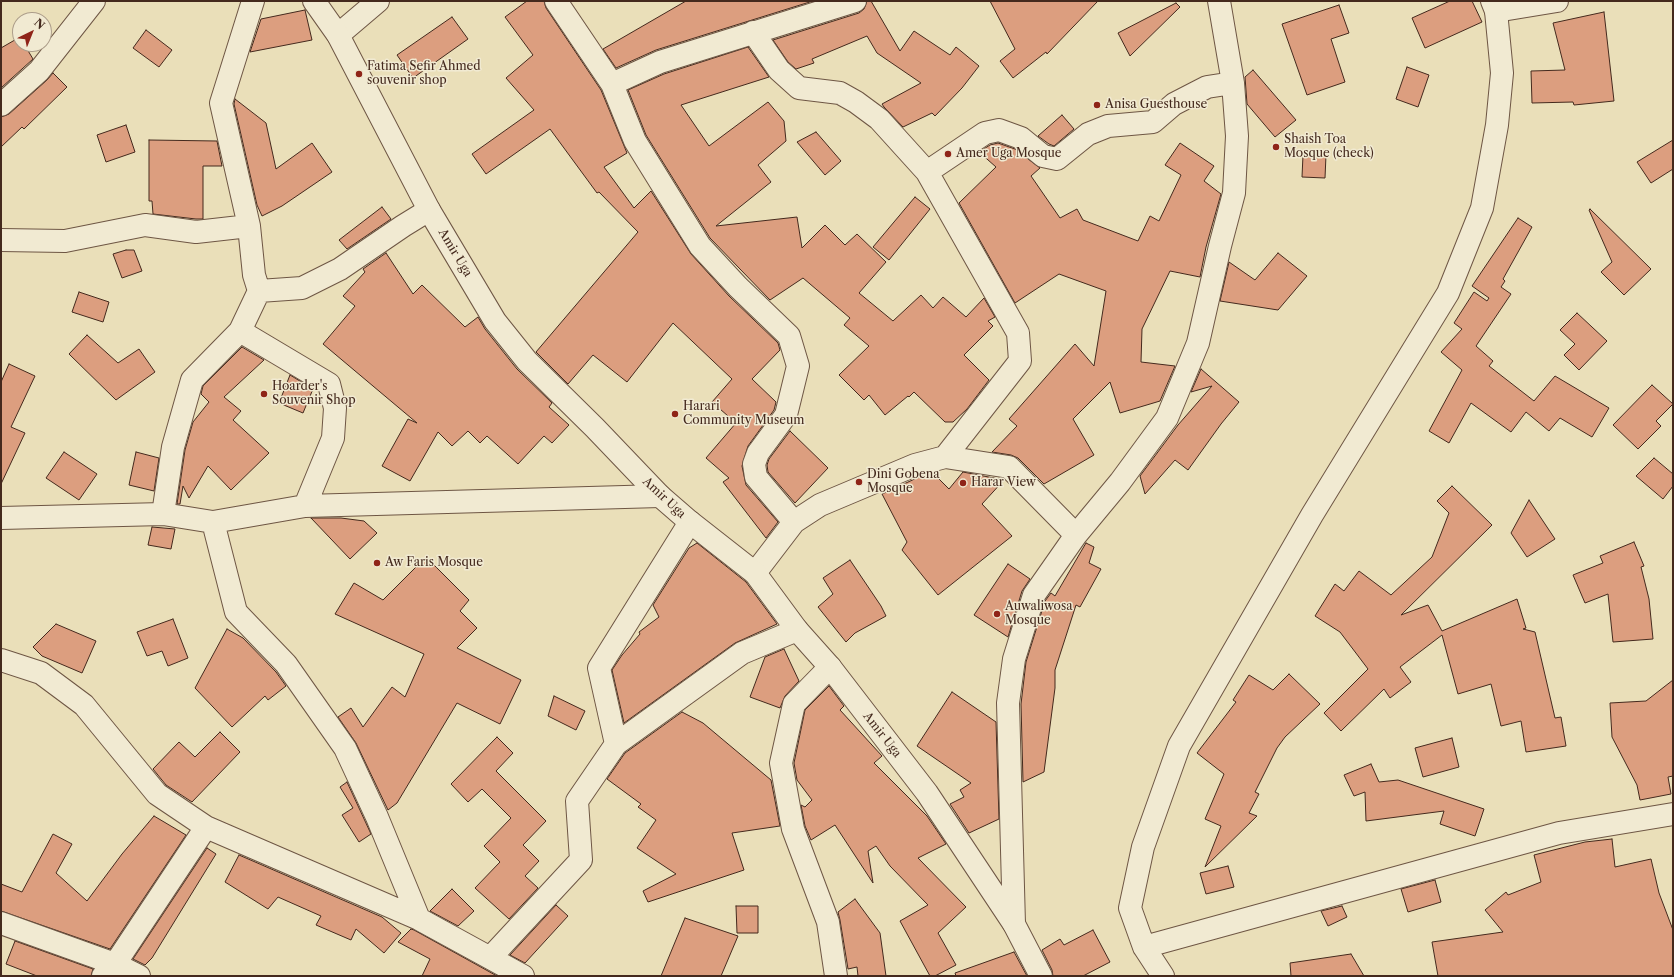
<!DOCTYPE html>
<style>
body{margin:0}
#map{position:relative;width:1674px;height:977px;overflow:hidden;background:#eadfb9;font-family:"Libre Caslon Text",serif}
canvas{display:block}
.frame{position:absolute;inset:0;border:2px solid #44291d;pointer-events:none}
.north{position:absolute;left:12px;top:12px;width:40px;height:40px;box-sizing:border-box;background:#f1ead2;border:1px solid #ac9d8a;border-radius:50%;rotate:43deg;font-size:11px;font-weight:700;line-height:16px;text-align:center;color:#44291d}
.north::after{content:'';display:block;margin:auto;width:14px;height:18px;background:#8f2418;clip-path:polygon(50% 0,100% 100%,50% 72%,0 100%)}
</style>
<div id="map">
<canvas width="1674" height="977"></canvas>
<div class="frame"></div>
<div class="north">N</div>
</div>
<script>
const ctx = document.querySelector('canvas').getContext('2d');
ctx.lineJoin = 'round';
function fill(path, color) { ctx.fillStyle = color; ctx.fill(path, 'evenodd'); }
const toPath = rows => new Path2D(rows.map(r => 'M' + r).join(''));
function stroke(path, color, width, dash) { ctx.strokeStyle = color; ctx.lineWidth = width; ctx.lineCap = dash ? 'butt' : 'round'; ctx.setLineDash(dash || []); ctx.stroke(path); }
function label(font, color, halo, rows, align = 'center') {
  ctx.font = font + ' "Libre Caslon Text",serif'; ctx.lineWidth = 3; ctx.setLineDash([]); ctx.textBaseline = 'middle'; ctx.strokeStyle = halo; ctx.fillStyle = color; for (const [text, x, y, turn = 0] of rows) {
    ctx.save(); ctx.translate(x, y); ctx.rotate((+turn || 0) * Math.PI / 180); ctx.textAlign = isNaN(turn) ? turn : align; if (halo) ctx.strokeText(text, 0, 0); ctx.fillText(text, 0, 0); ctx.restore();
  }
}
const building = toPath([
 [527,1,544,1,546,8,601,90,627,153,604,167,634,208,651,191,691,254,729,296,778,343,780,350,752,379,776,402,774,410,748,446,742,466,746,485,778,522,766,538,723,482,729,478,706,458,736,423,712,402,732,379,673,323,627,382,593,355,568,384,536,352,638,232,599,192,597,193,550,129,486,174,472,154,534,110,506,78,533,55,505,17,527,1],
 [686,1,813,1,656,50,616,68,603,49,686,1],
 [867,1,871,1,900,51,914,31,950,55,956,47,979,66,962,88,935,116,932,113,903,127,884,107,882,104,921,83,877,53,867,36,812,59,814,63,796,69,788,62,773,40,859,13,864,9,867,1],
 [990,1,1098,1,1047,54,1046,52,1013,78,1000,61,1015,49,990,1],
 [1450,1,1472,1,1482,22,1425,48,1412,18,1450,1],
 [1176,3,1180,7,1130,56,1118,33,1176,3],
 [1339,5,1349,33,1331,39,1345,82,1307,95,1282,24,1339,5],
 [305,10,312,40,250,52,261,19,305,10],
 [1604,12,1614,101,1574,105,1573,102,1532,103,1531,71,1565,70,1553,23,1604,12],
 [452,17,468,39,413,78,397,55,452,17],
 [146,30,172,50,159,67,133,48,146,30],
 [20,37,20,44,24,44,33,59,1,88,1,48,20,37],
 [748,47,769,77,681,105,709,146,768,102,784,121,786,141,758,165,771,182,716,226,797,217,802,248,825,225,845,245,857,234,886,262,859,293,893,321,921,295,933,308,943,297,966,317,984,298,995,317,988,321,993,326,964,355,989,380,967,409,953,422,945,422,914,392,909,397,908,396,885,415,869,395,864,400,839,375,869,346,844,325,850,318,803,278,770,300,710,238,646,135,628,90,664,74,748,47],
 [1407,67,1429,75,1418,107,1396,99,1407,67],
 [1253,70,1296,120,1275,137,1247,104,1245,77,1253,70],
 [53,73,67,87,24,129,22,127,1,147,1,117,9,114,47,80,53,73],
 [235,99,266,123,276,169,312,143,332,172,282,206,262,216,257,205,234,104,235,99],
 [1062,115,1074,129,1054,146,1049,144,1038,136,1062,115],
 [126,125,135,152,106,162,97,135,126,125],
 [816,132,841,161,825,175,797,142,816,132],
 [149,140,217,141,222,166,203,166,203,219,196,219,153,214,152,201,149,201,149,140],
 [1673,140,1673,169,1651,183,1637,162,1673,140],
 [998,143,1015,149,1040,168,1031,176,1060,218,1077,209,1083,220,1138,241,1150,216,1159,221,1181,175,1165,165,1180,143,1214,166,1204,181,1221,194,1206,247,1200,277,1170,271,1142,329,1141,362,1175,366,1160,401,1120,413,1110,382,1073,419,1094,455,1044,484,1018,458,1011,455,992,452,1017,426,1009,419,1075,344,1094,366,1106,291,1059,274,1015,303,959,203,996,167,979,152,990,145,998,143],
 [1303,155,1326,155,1325,178,1302,177,1303,155],
 [915,197,930,209,889,260,873,247,915,197],
 [382,207,391,219,347,249,339,240,382,207],
 [1590,209,1651,269,1624,295,1601,272,1612,262,1589,210,1590,209],
 [1518,218,1532,227,1503,279,1505,281,1501,287,1511,294,1476,346,1493,361,1489,366,1534,401,1555,376,1609,408,1592,437,1560,418,1549,431,1526,412,1511,432,1471,403,1449,443,1429,431,1462,370,1441,352,1462,329,1454,323,1474,292,1487,301,1489,298,1472,286,1518,218],
 [126,250,134,250,142,271,122,278,113,254,126,250],
 [386,253,413,294,422,285,465,327,478,317,485,329,517,369,552,403,549,407,569,425,552,443,544,436,518,464,487,436,480,443,468,431,452,446,438,432,410,481,382,466,408,419,417,423,323,344,355,306,343,296,365,272,363,269,386,253],
 [1278,253,1307,276,1278,310,1220,301,1229,262,1255,280,1278,253],
 [79,292,109,302,103,322,72,312,79,292],
 [1577,313,1607,341,1579,370,1564,355,1575,344,1560,330,1577,313],
 [87,335,118,363,139,349,155,372,116,400,69,354,87,335],
 [242,347,264,360,224,397,241,411,233,420,269,453,231,490,208,466,189,498,183,486,180,504,177,504,185,450,193,422,209,402,201,394,203,386,242,347],
 [9,364,35,376,11,427,25,433,1,484,1,382,9,364],
 [1201,369,1239,402,1221,424,1188,470,1175,460,1145,494,1140,476,1178,425,1212,386,1191,392,1201,369],
 [290,375,313,389,303,413,279,403,290,375],
 [1652,385,1673,404,1656,421,1661,426,1638,449,1613,425,1652,385],
 [790,431,828,468,795,503,768,472,767,465,769,459,790,431],
 [64,452,97,474,79,500,46,478,64,452],
 [136,452,159,458,154,491,129,485,136,452],
 [1654,458,1673,474,1673,486,1663,499,1636,476,1654,458],
 [963,472,1004,480,982,504,1012,536,938,595,902,550,907,542,882,494,919,477,933,473,949,489,963,472],
 [1452,486,1492,525,1401,615,1428,605,1442,631,1517,599,1526,628,1523,629,1535,632,1555,718,1561,717,1566,746,1526,752,1521,721,1501,726,1491,684,1458,694,1442,635,1400,667,1411,682,1390,698,1384,689,1341,731,1324,713,1368,669,1340,632,1315,616,1335,584,1344,591,1359,571,1391,595,1432,557,1449,513,1437,501,1452,486],
 [1529,500,1555,539,1527,557,1511,533,1529,500],
 [311,518,341,518,364,521,377,533,350,559,311,518],
 [152,527,175,529,171,549,148,545,152,527],
 [1634,542,1644,566,1641,567,1649,599,1653,639,1613,642,1608,594,1585,603,1573,575,1603,563,1600,556,1634,542],
 [697,543,746,582,777,624,735,643,624,723,612,670,622,655,640,634,639,632,659,617,653,605,689,548,697,543],
 [1086,543,1094,547,1089,563,1101,569,1080,607,1076,605,1055,670,1055,688,1044,772,1023,782,1021,704,1026,662,1045,601,1051,593,1055,596,1086,543],
 [426,557,469,600,460,611,477,628,457,648,521,680,500,724,457,703,397,803,388,810,356,743,338,717,351,708,363,727,392,687,405,697,424,654,335,614,354,583,383,600,426,557],
 [850,560,881,606,886,616,855,633,846,642,818,607,833,594,823,578,850,560],
 [1008,564,1030,579,1022,591,1008,637,974,615,1008,564],
 [173,619,188,658,168,666,162,651,147,656,137,632,173,619],
 [56,624,96,641,82,673,42,656,33,647,56,624],
 [227,629,243,638,276,672,286,686,268,700,265,696,232,727,195,688,227,629],
 [784,649,799,681,785,696,780,708,750,697,765,657,784,649],
 [1289,674,1320,704,1285,737,1277,748,1255,792,1259,794,1249,813,1257,816,1205,867,1221,826,1205,819,1224,774,1197,753,1236,702,1233,700,1249,675,1273,690,1289,674],
 [1673,680,1673,776,1668,777,1671,794,1640,800,1637,785,1612,737,1610,703,1646,701,1673,680],
 [829,686,844,706,840,710,882,756,874,763,927,816,946,844,918,858,966,907,938,933,956,965,935,976,930,976,900,921,928,905,890,866,876,846,868,851,873,883,835,825,811,840,805,826,801,805,805,807,812,800,797,780,794,763,805,710,829,686],
 [952,692,996,722,999,819,969,833,950,804,964,797,960,790,971,783,917,746,952,692],
 [554,696,585,711,576,730,548,716,554,696],
 [682,712,703,723,771,780,780,826,732,833,744,870,648,902,643,891,676,874,637,848,656,820,638,807,641,804,607,779,625,753,682,712],
 [220,732,240,752,192,802,166,785,153,769,179,742,195,757,220,732],
 [497,737,513,753,496,771,546,821,523,845,539,861,525,876,538,888,509,919,475,888,500,862,484,846,511,818,482,789,468,802,451,784,497,737],
 [1452,738,1459,767,1423,777,1415,748,1452,738],
 [1371,764,1379,782,1398,780,1484,809,1475,836,1440,824,1444,811,1366,821,1365,792,1354,796,1344,775,1371,764],
 [347,782,371,834,359,842,342,815,353,808,340,787,347,782],
 [154,816,186,835,110,949,1,911,1,884,22,892,53,834,72,844,56,873,87,901,122,854,154,816],
 [1612,839,1615,867,1651,859,1659,893,1673,930,1673,976,1438,976,1432,942,1503,932,1485,910,1506,892,1508,895,1541,882,1534,855,1585,842,1612,839],
 [207,848,216,854,152,958,145,965,133,959,207,848],
 [239,855,382,917,401,933,384,953,356,929,351,940,316,925,321,916,278,897,268,909,225,882,239,855],
 [1228,866,1234,887,1206,894,1200,873,1228,866],
 [1435,880,1441,902,1408,912,1401,889,1435,880],
 [452,889,474,911,458,926,430,911,452,889],
 [855,899,880,933,886,976,858,976,857,967,848,969,840,920,838,912,855,899],
 [556,905,568,916,525,963,510,955,556,905],
 [736,906,758,906,758,933,737,933,736,906],
 [1342,906,1347,917,1328,926,1321,911,1342,906],
 [685,918,738,936,721,976,661,976,685,918],
 [411,929,414,930,497,976,422,976,430,959,398,942,411,929],
 [1093,930,1110,962,1083,976,1053,976,1052,970,1042,950,1060,939,1064,945,1093,930],
 [15,941,93,969,91,976,37,976,6,964,15,941],
 [1014,952,1027,976,956,976,955,973,1014,952],
 [1351,954,1364,976,1291,976,1290,963,1351,954]
]);
fill(building, '#dc9e7f');
stroke(building, '#44291d', 1);
const minor = toPath([
 [556,1,612,84],
 [1496,11,1557,1],
 [753,32,779,70,799,88,840,93,856,102,879,119,927,172,1018,333,1020,361,945,457,915,465,820,505,794,522],
 [338,35,378,1],
 [1,105,39,71,94,1],
 [927,172,985,133,999,130,1021,138,1043,156,1057,159,1088,134,1108,126,1153,122,1174,104,1207,87,1233,83],
 [1,240,65,241,145,225,196,232,249,226],
 [259,291,302,288,340,269,403,226,429,210],
 [240,331,329,384,335,408,333,438,305,506],
 [945,457,1009,467,1076,535],
 [163,514,173,447,192,380,240,331,259,291,254,275,249,226,221,103,253,1],
 [1,518,163,514,213,522],
 [755,573,794,522,756,477,754,464,758,453,786,415,798,366,789,336,738,287,700,246,635,141,612,84,660,62,855,1],
 [1,660,41,673,84,705,157,794,206,827,419,919,523,976],
 [830,667,794,704,781,763,793,829,828,922,836,976],
 [616,744,599,668,690,522],
 [419,919,377,817,345,748,286,664,236,612,213,522,305,506,660,496],
 [1,923,115,964,139,976],
 [1014,924,1008,703,1014,659,1034,595,1076,535,1120,482,1167,418,1198,343,1220,246,1234,193,1237,136,1233,83,1219,1],
 [491,957,581,860,577,801,616,744,742,653,797,630],
 [103,976,115,964,206,827]
]);
const tertiary = toPath([
 [314,1,338,35,429,210,495,321,527,361,595,428,660,496,690,522,755,573,797,630,830,667,927,793,1014,924,1041,976],
 [1144,947,1559,833,1673,814],
 [1163,976,1144,947,1130,908,1143,847,1179,746,1312,515,1448,293,1482,208,1497,125,1502,73,1496,11,1492,1]
]);
stroke(minor, '#6e5644', 24);
stroke(tertiary, '#6e5644', 24);
stroke(minor, '#f1ead2', 22);
stroke(tertiary, '#f1ead2', 22);
for (const [x, y, r, color] of [
 [359,74,4,"#8f2418"],
 [1097,105,4,"#8f2418"],
 [1276,147,4,"#8f2418"],
 [948,154,4,"#8f2418"],
 [264,394,4,"#8f2418"],
 [675,414,4,"#8f2418"],
 [859,482,4,"#8f2418"],
 [963,483,4,"#8f2418"],
 [377,563,4,"#8f2418"],
 [997,614,4,"#8f2418"]
]) { const dot = new Path2D(); dot.arc(x, y, r, 0, 2 * Math.PI); ctx.fillStyle = color; ctx.fill(dot); stroke(dot, '#f1ead2', 1.5); }
label('12px', '#44291d', '#f1ead2', [
 ["Fatima Sefir Ahmed",367,67],
 ["souvenir shop",367,81],
 ["Anisa Guesthouse",1105,105],
 ["Shaish Toa",1284,140],
 ["Mosque (check)",1284,154],
 ["Amer Uga Mosque",956,154],
 ["Hoarder's",272,387],
 ["Souvenir Shop",272,401],
 ["Harari",683,407],
 ["Community Museum",683,421],
 ["Dini Gobena",867,475],
 ["Mosque",867,489],
 ["Harar View",971,483],
 ["Aw Faris Mosque",385,563],
 ["Auwaliwosa",1005,607],
 ["Mosque",1005,621]
], 'left');
label('12px', '#44291d', '#f1ead2', [
 ["Amir Uga",455,253,59],
 ["Amir Uga",664,498,43],
 ["Amir Uga",882,735,52]
]);
</script>
